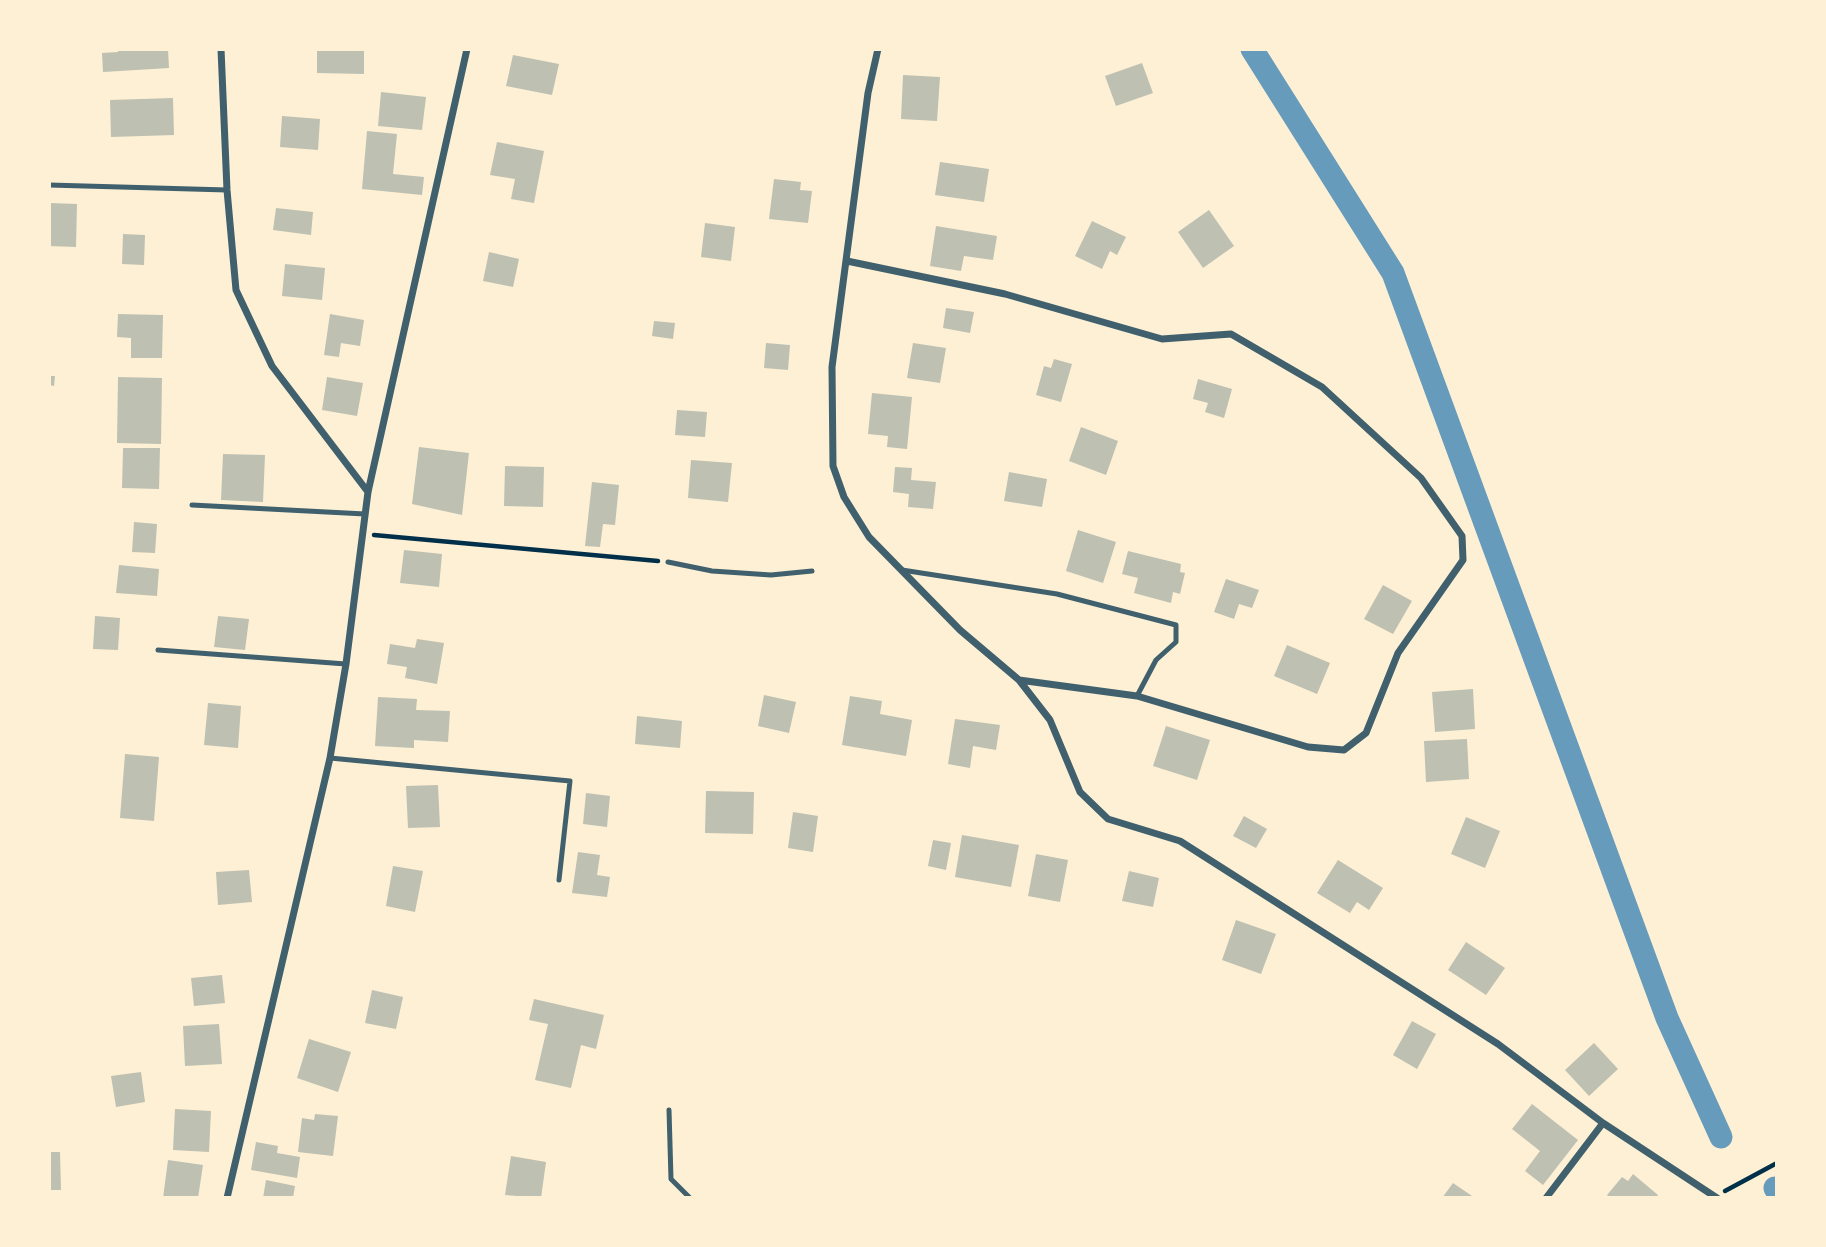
<!DOCTYPE html>
<style>
body{margin:0}
#map{position:relative;width:1826px;height:1247px;overflow:hidden;background:#fdf0d5;font-family:"Sofia Sans Condensed",sans-serif}
canvas{display:block}
.frame{position:absolute;inset:0;border:51px solid #fdf0d5;pointer-events:none}
</style>
<div id="map">
<canvas width="1826" height="1247"></canvas>
<div class="frame"></div>
</div>
<script>
const ctx = document.querySelector('canvas').getContext('2d');
ctx.lineJoin = 'round';
const toPath = rows => new Path2D(rows.map(r => 'M' + r).join(''));
function stroke(path, color, width, dash) { ctx.strokeStyle = color; ctx.lineWidth = width; ctx.lineCap = dash ? 'butt' : 'round'; ctx.setLineDash(dash || []); ctx.stroke(path); }
function fill(path, color) { ctx.fillStyle = color; ctx.fill(path, 'evenodd'); }
stroke(toPath([
 [1252,49,1393,273,1667,1018,1721,1137],
 [1775,1188,1777,1189]
]), '#669bbc', 23);
fill(toPath([
 [118,49,168,49,169,68,103,72,102,53,118,52],
 [317,49,364,49,364,74,317,73],
 [513,55,559,64,552,95,506,86],
 [1142,63,1153,93,1116,106,1105,76],
 [903,75,940,77,937,121,901,119],
 [381,92,426,97,422,130,378,126],
 [173,98,174,135,111,137,110,100],
 [282,116,320,119,318,150,280,147],
 [367,131,397,134,393,174,424,177,422,195,362,189],
 [497,142,544,151,534,203,511,199,515,179,490,175],
 [940,162,989,169,984,202,935,195],
 [774,179,801,182,800,190,812,191,808,223,769,219],
 [50,203,77,204,76,247,49,246],
 [276,208,313,212,311,235,273,230],
 [1209,210,1234,246,1203,268,1178,232],
 [1092,221,1126,237,1117,255,1110,251,1102,269,1075,256],
 [705,223,735,227,731,261,701,257],
 [936,226,997,236,993,260,964,256,961,271,930,266],
 [123,234,145,235,144,265,122,264],
 [489,252,519,259,513,287,483,281],
 [285,264,325,268,322,300,282,296],
 [946,308,974,312,970,333,943,328],
 [118,314,163,315,162,358,131,358,131,338,117,337],
 [330,314,364,320,360,346,341,343,339,357,324,355],
 [654,321,675,323,673,339,652,336],
 [766,343,790,345,788,370,764,368],
 [913,343,946,348,940,383,907,378],
 [1054,359,1072,364,1061,402,1036,395,1044,366,1051,368],
 [49,376,55,376,54,386,49,385],
 [118,377,162,378,161,444,117,443],
 [327,377,363,383,357,416,322,410],
 [1198,379,1232,389,1224,418,1205,412,1208,403,1193,399],
 [872,393,912,397,907,449,887,447,888,436,868,434],
 [677,410,707,412,705,437,675,435],
 [1081,427,1118,441,1106,475,1069,461],
 [419,447,469,453,462,515,412,504],
 [123,448,160,448,159,489,122,488],
 [223,454,265,455,263,502,221,500],
 [691,460,732,463,728,502,688,498],
 [505,466,544,467,543,507,504,506],
 [895,467,912,468,911,480,936,482,933,509,908,507,909,494,893,492],
 [1009,472,1047,479,1042,507,1004,501],
 [592,482,619,485,615,525,603,524,600,547,585,546],
 [134,522,157,524,155,553,132,552],
 [1078,530,1116,542,1103,583,1066,571],
 [404,550,442,554,439,587,400,583],
 [1128,551,1181,564,1180,572,1185,573,1180,594,1173,592,1171,603,1134,593,1138,578,1122,574],
 [119,565,159,569,157,596,116,593],
 [1226,579,1259,590,1252,608,1239,604,1234,619,1214,612],
 [1383,585,1412,601,1393,634,1364,619],
 [95,616,120,618,118,650,93,649],
 [218,616,249,619,245,650,214,647],
 [417,639,444,643,437,684,405,678,407,667,387,664,390,644,415,648],
 [1287,645,1330,663,1317,694,1274,676],
 [1473,689,1475,729,1435,732,1432,692],
 [764,695,796,702,789,733,758,726],
 [850,696,882,701,880,714,912,720,906,756,842,745],
 [378,697,417,699,416,710,450,711,448,742,414,740,414,748,375,746],
 [208,703,241,706,238,748,204,745],
 [637,716,682,721,680,748,635,744],
 [955,719,1000,725,996,750,973,746,970,768,948,764],
 [1166,726,1210,740,1197,780,1153,766],
 [1467,739,1469,779,1426,782,1424,741],
 [125,754,159,757,154,821,120,818],
 [438,785,440,827,408,828,406,786],
 [706,791,754,792,753,834,705,833],
 [586,793,610,796,607,827,583,824],
 [793,812,818,816,813,852,788,848],
 [1244,816,1267,829,1256,848,1233,836],
 [1466,817,1500,831,1485,868,1451,854],
 [962,835,1019,845,1011,887,955,877],
 [933,840,951,843,946,870,928,866],
 [578,852,600,855,597,875,610,877,607,897,572,893],
 [1036,854,1068,860,1060,902,1028,896],
 [1338,860,1383,888,1369,910,1357,902,1350,913,1317,893],
 [393,866,423,871,415,912,386,906],
 [249,870,252,902,218,905,216,872],
 [1129,871,1159,878,1153,907,1122,901],
 [1236,920,1276,934,1261,974,1222,960],
 [1466,942,1505,968,1486,995,1448,970],
 [222,975,225,1003,194,1006,191,978],
 [372,990,403,997,396,1029,365,1023],
 [534,999,604,1015,596,1049,581,1045,571,1088,535,1080,548,1024,529,1020],
 [1412,1021,1436,1034,1417,1069,1393,1055],
 [219,1024,222,1064,185,1066,183,1026],
 [309,1039,351,1052,338,1092,297,1078],
 [1594,1043,1618,1069,1589,1096,1565,1070],
 [141,1072,145,1102,116,1107,111,1076],
 [1532,1104,1578,1140,1543,1185,1525,1171,1540,1151,1512,1129],
 [175,1109,211,1111,209,1152,173,1150],
 [315,1114,338,1116,333,1156,298,1152,302,1118,314,1120],
 [256,1142,278,1146,277,1153,300,1157,297,1178,251,1170],
 [49,1152,60,1152,61,1190,49,1190],
 [511,1156,546,1162,541,1198,505,1195],
 [168,1160,203,1165,198,1198,163,1198],
 [1633,1174,1658,1195,1656,1198,1610,1198,1607,1195,1622,1177,1628,1181],
 [266,1180,295,1186,293,1198,263,1198],
 [1453,1183,1475,1198,1442,1198]
]), '#bec0b2');
stroke(toPath([
 [374,535,658,561],
 [1725,1191,1777,1163]
]), '#003049', 4.5);
stroke(toPath([
 [49,185,227,190],
 [192,505,365,514],
 [668,562,712,571,771,575,812,571],
 [902,570,1057,594,1176,625,1176,642,1156,660,1137,696],
 [158,650,346,664],
 [330,758,570,781,559,880],
 [669,1110,671,1179,690,1198]
]), '#3f606c', 5);
stroke(toPath([
 [221,49,227,190,236,290,272,366,368,492],
 [878,49,868,93,832,367,833,466,844,497,869,537,960,630,1019,680,1050,720,1080,792,1108,819,1180,841,1498,1044,1603,1123,1717,1198],
 [847,261,1005,294,1162,339,1231,334,1322,387,1421,478,1462,536,1463,560,1398,653,1366,733,1344,750,1308,747,1137,696,1019,680],
 [227,1198,330,758,346,664,368,492,467,49],
 [1546,1198,1603,1123]
]), '#3f606c', 7);
</script>
